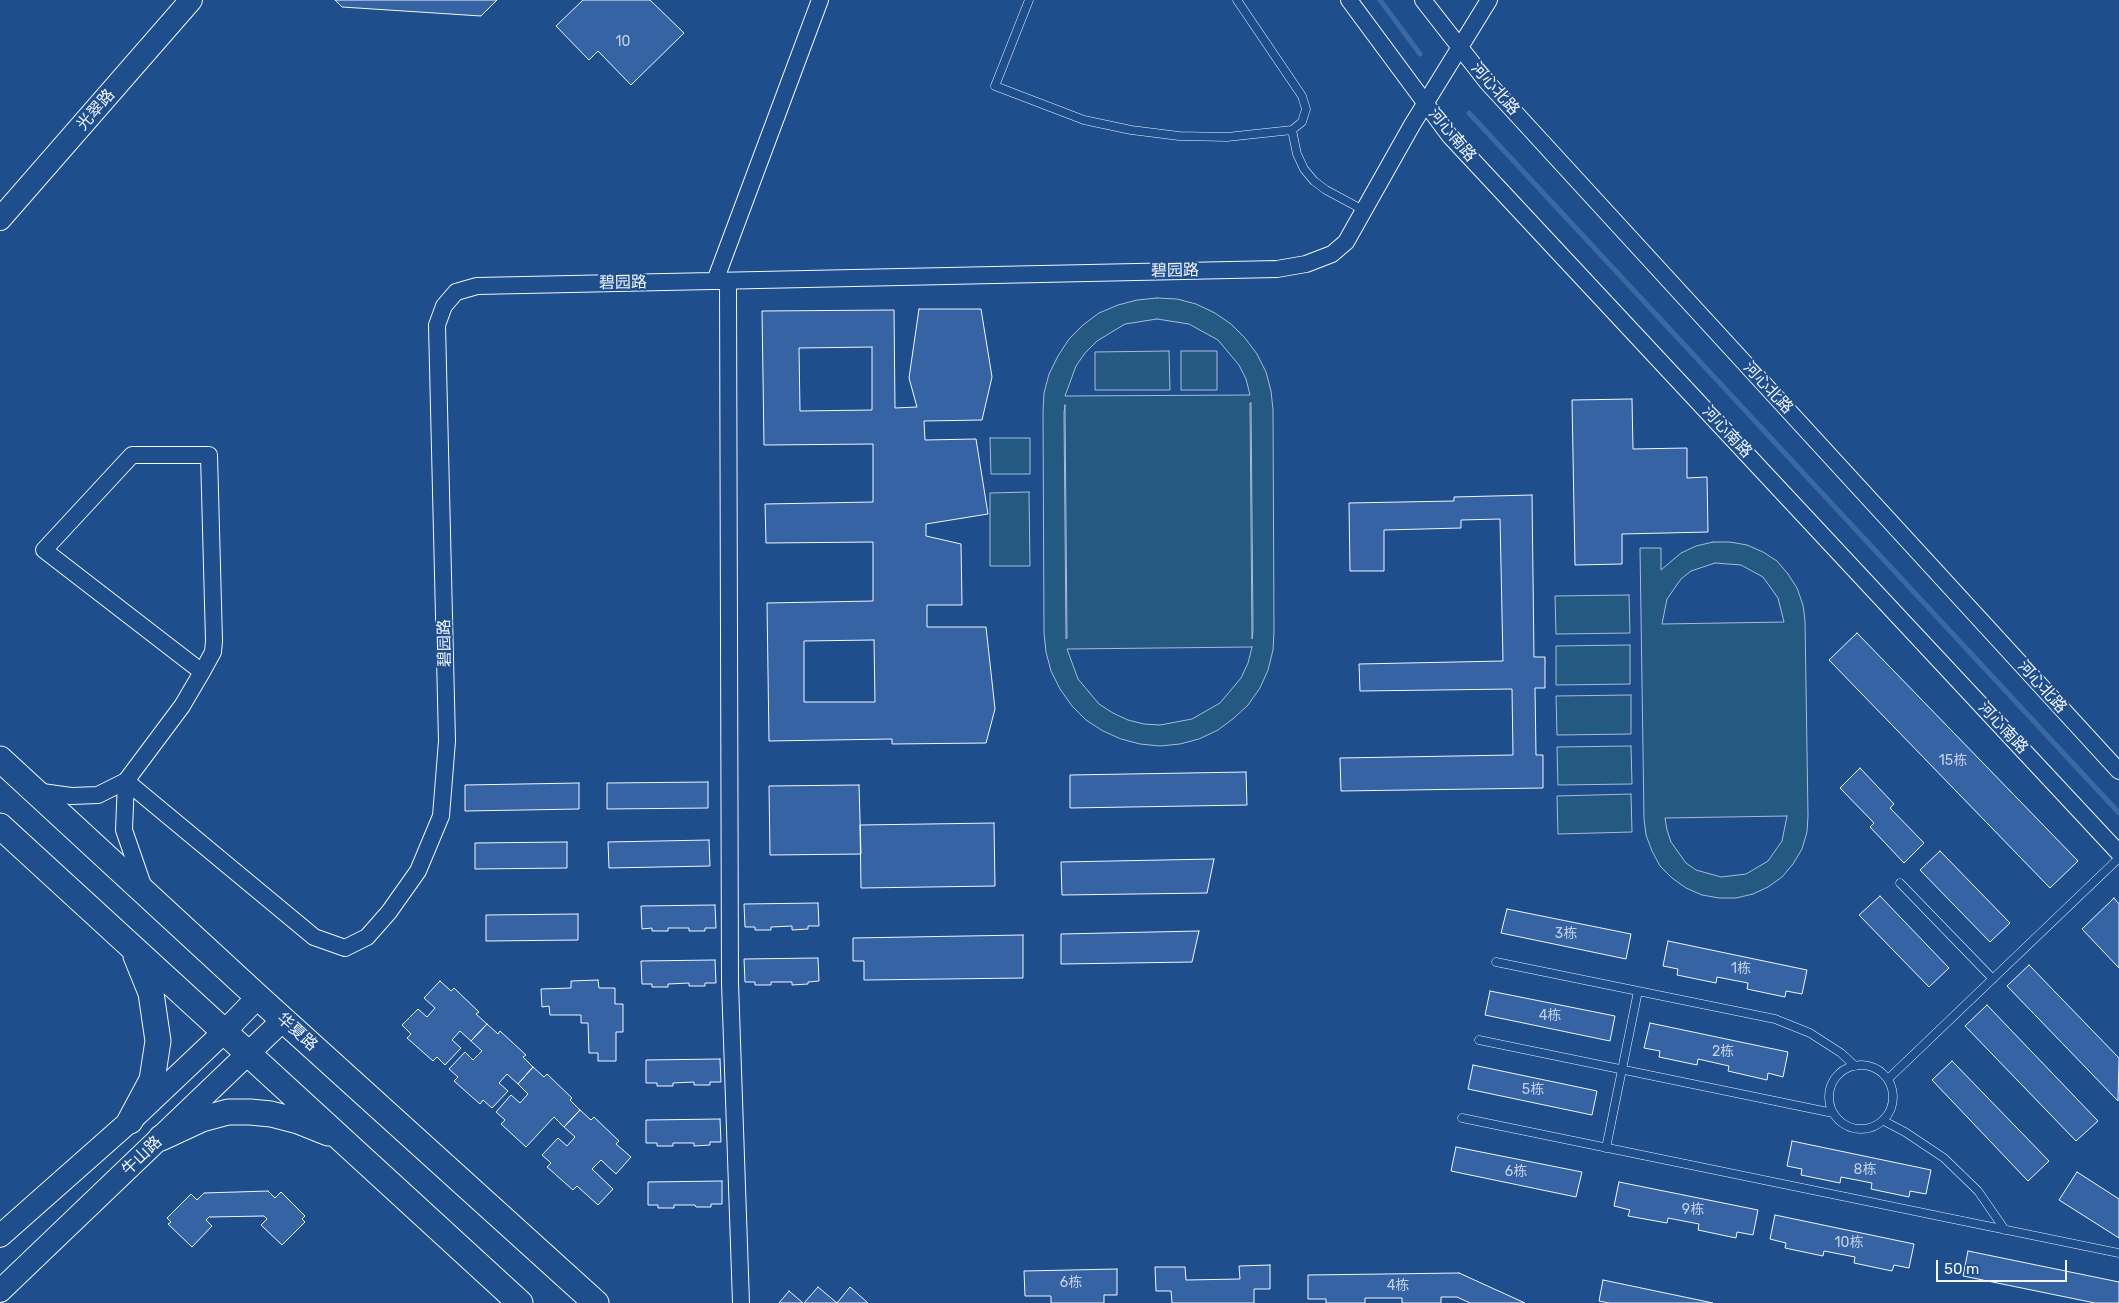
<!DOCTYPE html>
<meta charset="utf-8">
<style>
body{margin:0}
#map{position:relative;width:2119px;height:1303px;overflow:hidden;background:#1f4e8c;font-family:Rubik,sans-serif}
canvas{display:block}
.scale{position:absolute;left:1936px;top:1260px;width:131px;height:22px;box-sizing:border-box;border:2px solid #f2f6ff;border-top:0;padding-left:6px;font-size:15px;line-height:18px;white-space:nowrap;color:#f2f6ff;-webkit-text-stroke:4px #1f4e8c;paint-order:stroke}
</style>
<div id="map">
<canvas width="2119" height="1303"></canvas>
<div class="scale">50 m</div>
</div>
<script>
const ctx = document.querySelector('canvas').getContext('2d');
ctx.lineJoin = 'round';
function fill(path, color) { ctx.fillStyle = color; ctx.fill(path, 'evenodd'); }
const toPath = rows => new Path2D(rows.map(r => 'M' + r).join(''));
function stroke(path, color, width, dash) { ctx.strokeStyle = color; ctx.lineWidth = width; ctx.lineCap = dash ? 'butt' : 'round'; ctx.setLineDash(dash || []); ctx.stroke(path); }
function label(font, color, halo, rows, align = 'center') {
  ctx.font = font + ' Rubik,"Noto Sans SC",sans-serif'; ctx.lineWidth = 4; ctx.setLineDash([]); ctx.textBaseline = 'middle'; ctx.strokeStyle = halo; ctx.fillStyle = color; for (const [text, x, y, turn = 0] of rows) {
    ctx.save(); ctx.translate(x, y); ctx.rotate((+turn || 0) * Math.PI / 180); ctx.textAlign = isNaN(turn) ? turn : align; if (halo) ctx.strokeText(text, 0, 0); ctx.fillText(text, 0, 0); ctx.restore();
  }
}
const green = toPath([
 [1157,298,1177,299,1196,304,1215,313,1231,324,1245,338,1257,354,1266,372,1271,391,1273,410,1274,632,1273,650,1268,670,1260,688,1248,705,1234,718,1218,730,1199,739,1180,744,1160,746,1140,744,1121,739,1103,731,1086,720,1072,706,1060,689,1051,671,1046,652,1044,633,1043,412,1044,393,1049,374,1058,356,1069,339,1083,325,1099,313,1118,305,1137,300,1157,298],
 [1157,319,1189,324,1218,340,1239,365,1246,379,1250,395,1065,396,1076,366,1085,353,1097,341,1125,324,1157,319],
 [1251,403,1253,631,1252,639,1250,403,1251,403],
 [1065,405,1067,638,1066,639,1064,413,1065,405],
 [1252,647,1248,663,1241,678,1220,703,1192,719,1160,725,1144,724,1128,720,1113,713,1099,704,1078,679,1067,649,1252,647],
 [1169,351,1170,390,1095,390,1095,352,1169,351],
 [1181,351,1217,351,1217,390,1181,390,1181,351],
 [990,438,1030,438,1030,474,991,474,990,438],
 [1029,492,1030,566,990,566,990,493,1029,492],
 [1713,542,1730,542,1747,545,1763,552,1777,561,1788,574,1797,588,1803,605,1805,620,1808,816,1807,832,1802,849,1793,864,1782,877,1768,887,1753,894,1736,898,1719,898,1702,895,1686,888,1672,878,1660,866,1652,851,1646,835,1644,819,1640,548,1661,548,1661,570,1681,553,1696,546,1713,542],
 [1715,563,1741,565,1763,577,1778,598,1784,622,1662,624,1667,599,1681,579,1691,571,1715,563],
 [1787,816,1782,841,1768,861,1746,874,1721,877,1696,870,1686,863,1671,842,1667,830,1665,818,1787,816],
 [1629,595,1630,633,1556,634,1555,596,1629,595],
 [1630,645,1630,684,1556,685,1556,646,1630,645],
 [1631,695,1631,734,1557,735,1556,696,1631,695],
 [1631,746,1632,784,1558,785,1557,747,1631,746],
 [1631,794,1632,832,1558,834,1557,796,1631,794]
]);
fill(green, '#245a82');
stroke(green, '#a8bbd7', 1);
stroke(toPath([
 [1380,0,1420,54],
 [1469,113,2119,813]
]), '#3b69a3', 5);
const building = toPath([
 [335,0,497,0,481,16,342,7,335,0],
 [583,0,650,0,684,33,631,85,598,51,589,60,556,26,583,0],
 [919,309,981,309,992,377,982,420,924,421,925,440,976,439,988,514,926,524,926,536,961,544,962,605,927,605,927,627,986,627,995,709,986,743,892,744,892,739,769,741,767,603,873,601,873,542,766,543,765,504,873,502,873,444,764,445,762,311,894,310,895,408,917,407,909,378,919,309],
 [872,347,872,410,800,411,799,348,872,347],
 [874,640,875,702,804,702,804,641,874,640],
 [1632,399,1633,449,1687,448,1687,478,1707,477,1708,532,1622,534,1622,564,1575,565,1572,400,1632,399],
 [1532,495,1534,657,1545,657,1545,688,1535,688,1536,755,1543,755,1543,788,1341,791,1340,758,1513,755,1512,689,1360,691,1359,664,1503,661,1500,519,1461,520,1461,528,1384,530,1384,571,1350,571,1349,503,1454,501,1454,497,1532,495],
 [1857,633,2078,861,2050,888,1829,660,1857,633],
 [1860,768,1894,804,1890,808,1924,843,1904,863,1870,827,1874,823,1840,788,1860,768],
 [1246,772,1247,805,1070,808,1070,775,1246,772],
 [708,782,708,808,607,809,607,783,708,782],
 [579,783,579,809,465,811,465,785,579,783],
 [859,785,861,854,770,855,769,786,859,785],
 [994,823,995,886,861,888,860,825,994,823],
 [709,840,710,866,609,868,608,842,709,840],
 [567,842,567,868,475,869,475,843,567,842],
 [1940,851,2010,923,1990,942,1920,870,1940,851],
 [1214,859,1207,893,1062,895,1061,862,1214,859],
 [1880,896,1949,968,1929,987,1859,915,1880,896],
 [2114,898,2119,904,2119,968,2082,929,2114,898],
 [818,903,819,926,808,926,808,929,792,930,792,926,771,927,771,930,755,930,755,927,745,927,744,904,818,903],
 [715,905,716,928,705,928,705,931,689,931,689,928,668,928,668,931,652,931,652,928,642,929,641,906,715,905],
 [1507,909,1631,934,1626,959,1501,933,1507,909],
 [578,914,578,940,486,941,486,915,578,914],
 [1199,931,1192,962,1061,964,1061,934,1199,931],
 [1023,935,1023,978,864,980,864,961,853,961,853,938,1023,935],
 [1668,941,1807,970,1802,994,1786,991,1785,997,1747,989,1748,983,1717,977,1716,983,1677,975,1678,969,1663,966,1668,941],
 [818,958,819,981,808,982,808,984,792,985,792,982,771,982,771,985,755,985,755,982,745,982,744,959,818,958],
 [715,960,716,983,705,983,705,986,689,986,689,983,668,984,668,987,652,987,652,984,642,984,641,961,715,960],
 [2029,965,2119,1058,2118,1101,2007,986,2029,965],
 [598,980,599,988,615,988,615,1004,623,1004,623,1032,616,1032,616,1061,598,1061,598,1053,589,1053,588,1023,581,1023,581,1015,550,1015,549,1006,542,1007,541,989,571,988,571,981,598,980],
 [440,981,451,991,454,988,479,1012,476,1014,487,1024,471,1041,460,1031,452,1040,461,1048,445,1065,437,1057,433,1061,407,1038,411,1034,402,1025,418,1009,427,1017,435,1008,424,998,440,981],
 [1490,991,1615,1016,1610,1041,1485,1015,1490,991],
 [1987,1005,2098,1121,2076,1141,1965,1026,1987,1005],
 [1650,1023,1788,1052,1783,1077,1768,1073,1767,1080,1728,1071,1729,1066,1698,1059,1697,1065,1659,1057,1660,1051,1644,1048,1650,1023],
 [487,1024,498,1034,500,1031,526,1055,523,1057,533,1067,518,1084,507,1074,499,1083,508,1091,492,1108,483,1100,480,1104,454,1081,458,1077,449,1069,465,1052,473,1060,482,1051,471,1041,487,1024],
 [720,1059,721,1082,710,1082,710,1085,694,1085,694,1082,673,1083,673,1086,657,1086,657,1083,646,1083,646,1060,720,1059],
 [1952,1061,2049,1161,2028,1181,1932,1080,1952,1061],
 [1473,1065,1597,1091,1592,1115,1468,1089,1473,1065],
 [533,1067,544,1077,547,1074,572,1098,570,1100,580,1110,564,1127,554,1117,526,1147,501,1124,505,1120,496,1112,511,1095,520,1103,528,1094,518,1084,533,1067],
 [580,1110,591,1120,594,1117,619,1141,616,1144,631,1157,616,1174,601,1160,592,1169,613,1189,598,1205,577,1186,573,1190,547,1167,551,1163,542,1155,558,1138,567,1146,575,1137,564,1127,580,1110],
 [720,1119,721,1142,710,1142,710,1145,694,1146,694,1143,673,1143,673,1146,657,1146,657,1143,646,1143,646,1120,720,1119],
 [1792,1141,1931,1170,1926,1194,1910,1191,1909,1197,1871,1189,1872,1183,1841,1177,1840,1183,1801,1175,1802,1169,1787,1166,1792,1141],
 [1456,1147,1582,1172,1576,1197,1451,1171,1456,1147],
 [2077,1172,2119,1199,2119,1238,2059,1200,2077,1172],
 [722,1181,722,1204,711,1204,711,1207,696,1207,695,1205,674,1205,674,1208,658,1208,658,1205,648,1205,648,1182,722,1181],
 [1619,1182,1758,1210,1753,1235,1737,1232,1736,1238,1698,1230,1699,1224,1668,1218,1667,1223,1628,1216,1630,1210,1614,1206,1619,1182],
 [268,1191,275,1198,281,1192,305,1216,302,1219,305,1222,282,1245,261,1225,267,1219,264,1216,209,1217,206,1220,212,1226,192,1247,168,1224,171,1222,167,1218,191,1194,197,1200,204,1193,268,1191],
 [1775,1215,1914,1244,1909,1268,1894,1265,1892,1271,1854,1263,1855,1257,1824,1251,1823,1256,1785,1248,1786,1243,1770,1239,1775,1215],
 [1968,1251,2119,1282,2119,1303,2095,1303,1963,1276,1968,1251],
 [1270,1265,1270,1289,1254,1289,1254,1303,1172,1303,1171,1291,1156,1291,1155,1267,1185,1267,1186,1280,1240,1279,1239,1266,1270,1265],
 [1117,1269,1117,1295,1104,1295,1104,1303,1051,1303,1051,1296,1025,1296,1024,1271,1117,1269],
 [1459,1273,1525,1303,1470,1303,1457,1297,1441,1297,1441,1303,1402,1303,1402,1298,1365,1298,1365,1303,1326,1303,1326,1299,1308,1299,1308,1275,1459,1273],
 [1603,1280,1713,1303,1609,1303,1599,1301,1603,1280],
 [818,1287,837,1303,850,1287,868,1303,804,1303,818,1287],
 [789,1291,803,1303,779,1303,789,1291]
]);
fill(building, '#3563a3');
stroke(building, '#f2f6ff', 1);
const lane = toPath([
 [1029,0,995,86,1084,120,1131,130,1179,136,1227,137,1292,130,1302,122,1306,109,1302,96,1237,0],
 [1292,130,1297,154,1304,169,1314,181,1326,190,1365,211],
 [1900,883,1993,979],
 [1496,962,1775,1019,1810,1033,1841,1053,1855,1066],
 [1479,1040,1833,1113],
 '1829 1097a32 32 0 1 1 64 0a32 32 0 1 1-64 0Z',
 [1888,1079,2119,858],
 [1462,1118,2119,1253],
 [1884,1121,1905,1132,1944,1158,1978,1191,2005,1230],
 [1606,1148,1638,991]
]);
const street = toPath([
 [1349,0,1449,135,2119,853],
 [1423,0,1487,82,2119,771],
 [715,281,820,0],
 [728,281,730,983,741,1303],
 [126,781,314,937,345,948,367,937,389,912,418,871,441,816,447,741,437,325,444,306,456,292,477,286,1277,269,1306,264,1332,254,1346,242,1412,125,1489,0],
 [126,781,124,830,144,888],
 [35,791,71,796,98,795,126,781,182,706,202,672,213,652,214,641,209,455,132,455,44,550,202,672]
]);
const secondary = toPath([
 [0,219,191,0],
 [0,1236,130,1121,225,1031,258,997],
 [0,1291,283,1020]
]);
const primary = toPath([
 [0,759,258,997,596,1303],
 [0,826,520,1303],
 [130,1121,152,1080,158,1041,151,993,136,956],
 [161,1138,202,1119,228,1112,250,1112,271,1114,298,1121,328,1133]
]);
stroke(lane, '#f2f6ff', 9);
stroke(street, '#f2f6ff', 18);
stroke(secondary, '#f2f6ff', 24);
stroke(primary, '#f2f6ff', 27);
stroke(lane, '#1f4e8c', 8);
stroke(street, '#1f4e8c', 16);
stroke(secondary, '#1f4e8c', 22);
stroke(primary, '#1f4e8c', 25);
label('14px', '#c3d1e8', null, [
 ["10",623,42],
 ["15栋",1953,761],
 ["3栋",1566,934],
 ["1栋",1741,969],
 ["4栋",1550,1016],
 ["2栋",1723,1052],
 ["5栋",1533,1090],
 ["8栋",1865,1170],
 ["6栋",1516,1172],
 ["9栋",1693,1210],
 ["10栋",1849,1243],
 ["6栋",1071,1283],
 ["4栋",1398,1286]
]);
label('16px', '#f2f6ff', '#1f4e8c', [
 ["河心北路",1495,89,49],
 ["光翠路",96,110,-49],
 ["河心南路",1452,135,50],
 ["碧园路",1175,271,-1],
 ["碧园路",623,283,-1],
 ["河心北路",1768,388,47],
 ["河心南路",1727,432,47],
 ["碧园路",445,643,-91],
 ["河心北路",2042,687,48],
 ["河心南路",2003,728,47],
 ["华夏路",297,1032,42],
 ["牛山路",142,1156,-44]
]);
</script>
